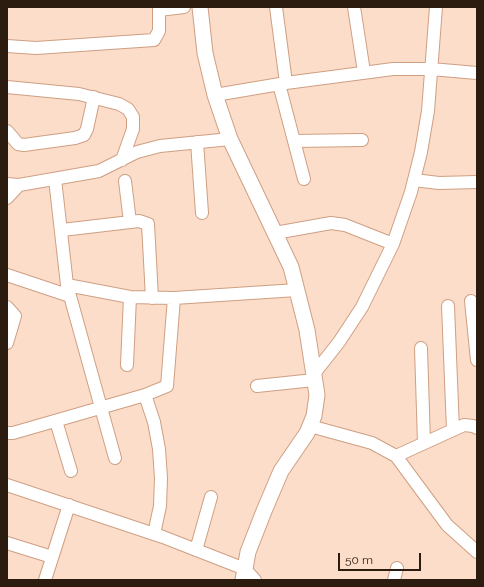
<!DOCTYPE html>
<style>
body{margin:0}
#map{position:relative;width:484px;height:587px;overflow:hidden;background:#fbddca;font-family:Raleway,sans-serif}
canvas{display:block}
.frame{position:absolute;inset:0;border:8px solid #2c1b0f;pointer-events:none}
.scale{position:absolute;left:338px;top:553px;width:83px;height:18px;box-sizing:border-box;border:2px solid #2c1b0f;border-top:0;padding-left:5px;font-size:12px;line-height:14px;white-space:nowrap;color:#2c1b0f;-webkit-text-stroke:3px #fbddca;paint-order:stroke}
</style>
<div id="map">
<canvas width="484" height="587"></canvas>
<div class="frame"></div>
<div class="scale">50 m</div>
</div>
<script>
const ctx = document.querySelector('canvas').getContext('2d');
ctx.lineJoin = 'round';
const toPath = rows => new Path2D(rows.map(r => 'M' + r).join(''));
function stroke(path, color, width, dash) { ctx.strokeStyle = color; ctx.lineWidth = width; ctx.lineCap = dash ? 'butt' : 'round'; ctx.setLineDash(dash || []); ctx.stroke(path); }
const minor = toPath([
 [276,7,286,83],
 [354,7,364,72],
 [159,10,184,7],
 [7,46,36,48,154,40,159,31,159,7],
 [279,84,304,179],
 [7,87,79,94,119,104,128,109,133,117,133,129,122,160],
 [215,95,286,83,393,69,431,69,477,73],
 [7,131,18,144,24,145,75,138,84,135,87,129,94,97],
 [294,141,362,140],
 [197,142,202,213],
 [55,179,67,285,115,458],
 [414,180,439,183,477,182],
 [125,181,130,222],
 [7,184,19,185,99,171,137,152,160,146,230,139],
 [7,198,19,185],
 [62,230,139,221,148,224,152,298],
 [275,233,331,223,345,225,393,244],
 [7,275,70,296],
 [67,285,130,297,174,298,297,290],
 [471,301,477,360],
 [448,306,453,430],
 [7,307,15,316,7,343],
 [421,348,424,443],
 [127,365,130,297],
 [313,375,339,342,362,307,393,244,411,192,421,152,428,111,436,7],
 [257,386,314,380],
 [145,395,154,422,159,449,161,478,160,506,154,534],
 [56,421,71,471],
 [310,426,372,443,396,456,447,525,477,552],
 [7,433,13,433,145,395,167,386,174,298],
 [396,456,464,425,473,426,477,428],
 [7,485,163,537,245,569,255,580],
 [7,543,52,557],
 [196,550,211,497],
 [45,580,69,505],
 [394,580,397,568]
]);
const tertiary = toPath([
 [200,7,205,53,215,95,230,139,291,267,307,330,317,395,314,416,307,433,281,471,264,511,248,552,243,580]
]);
stroke(minor, '#cf9f82', 14);
stroke(tertiary, '#cf9f82', 17);
stroke(minor, '#fff', 12);
stroke(tertiary, '#fff', 15);
</script>
